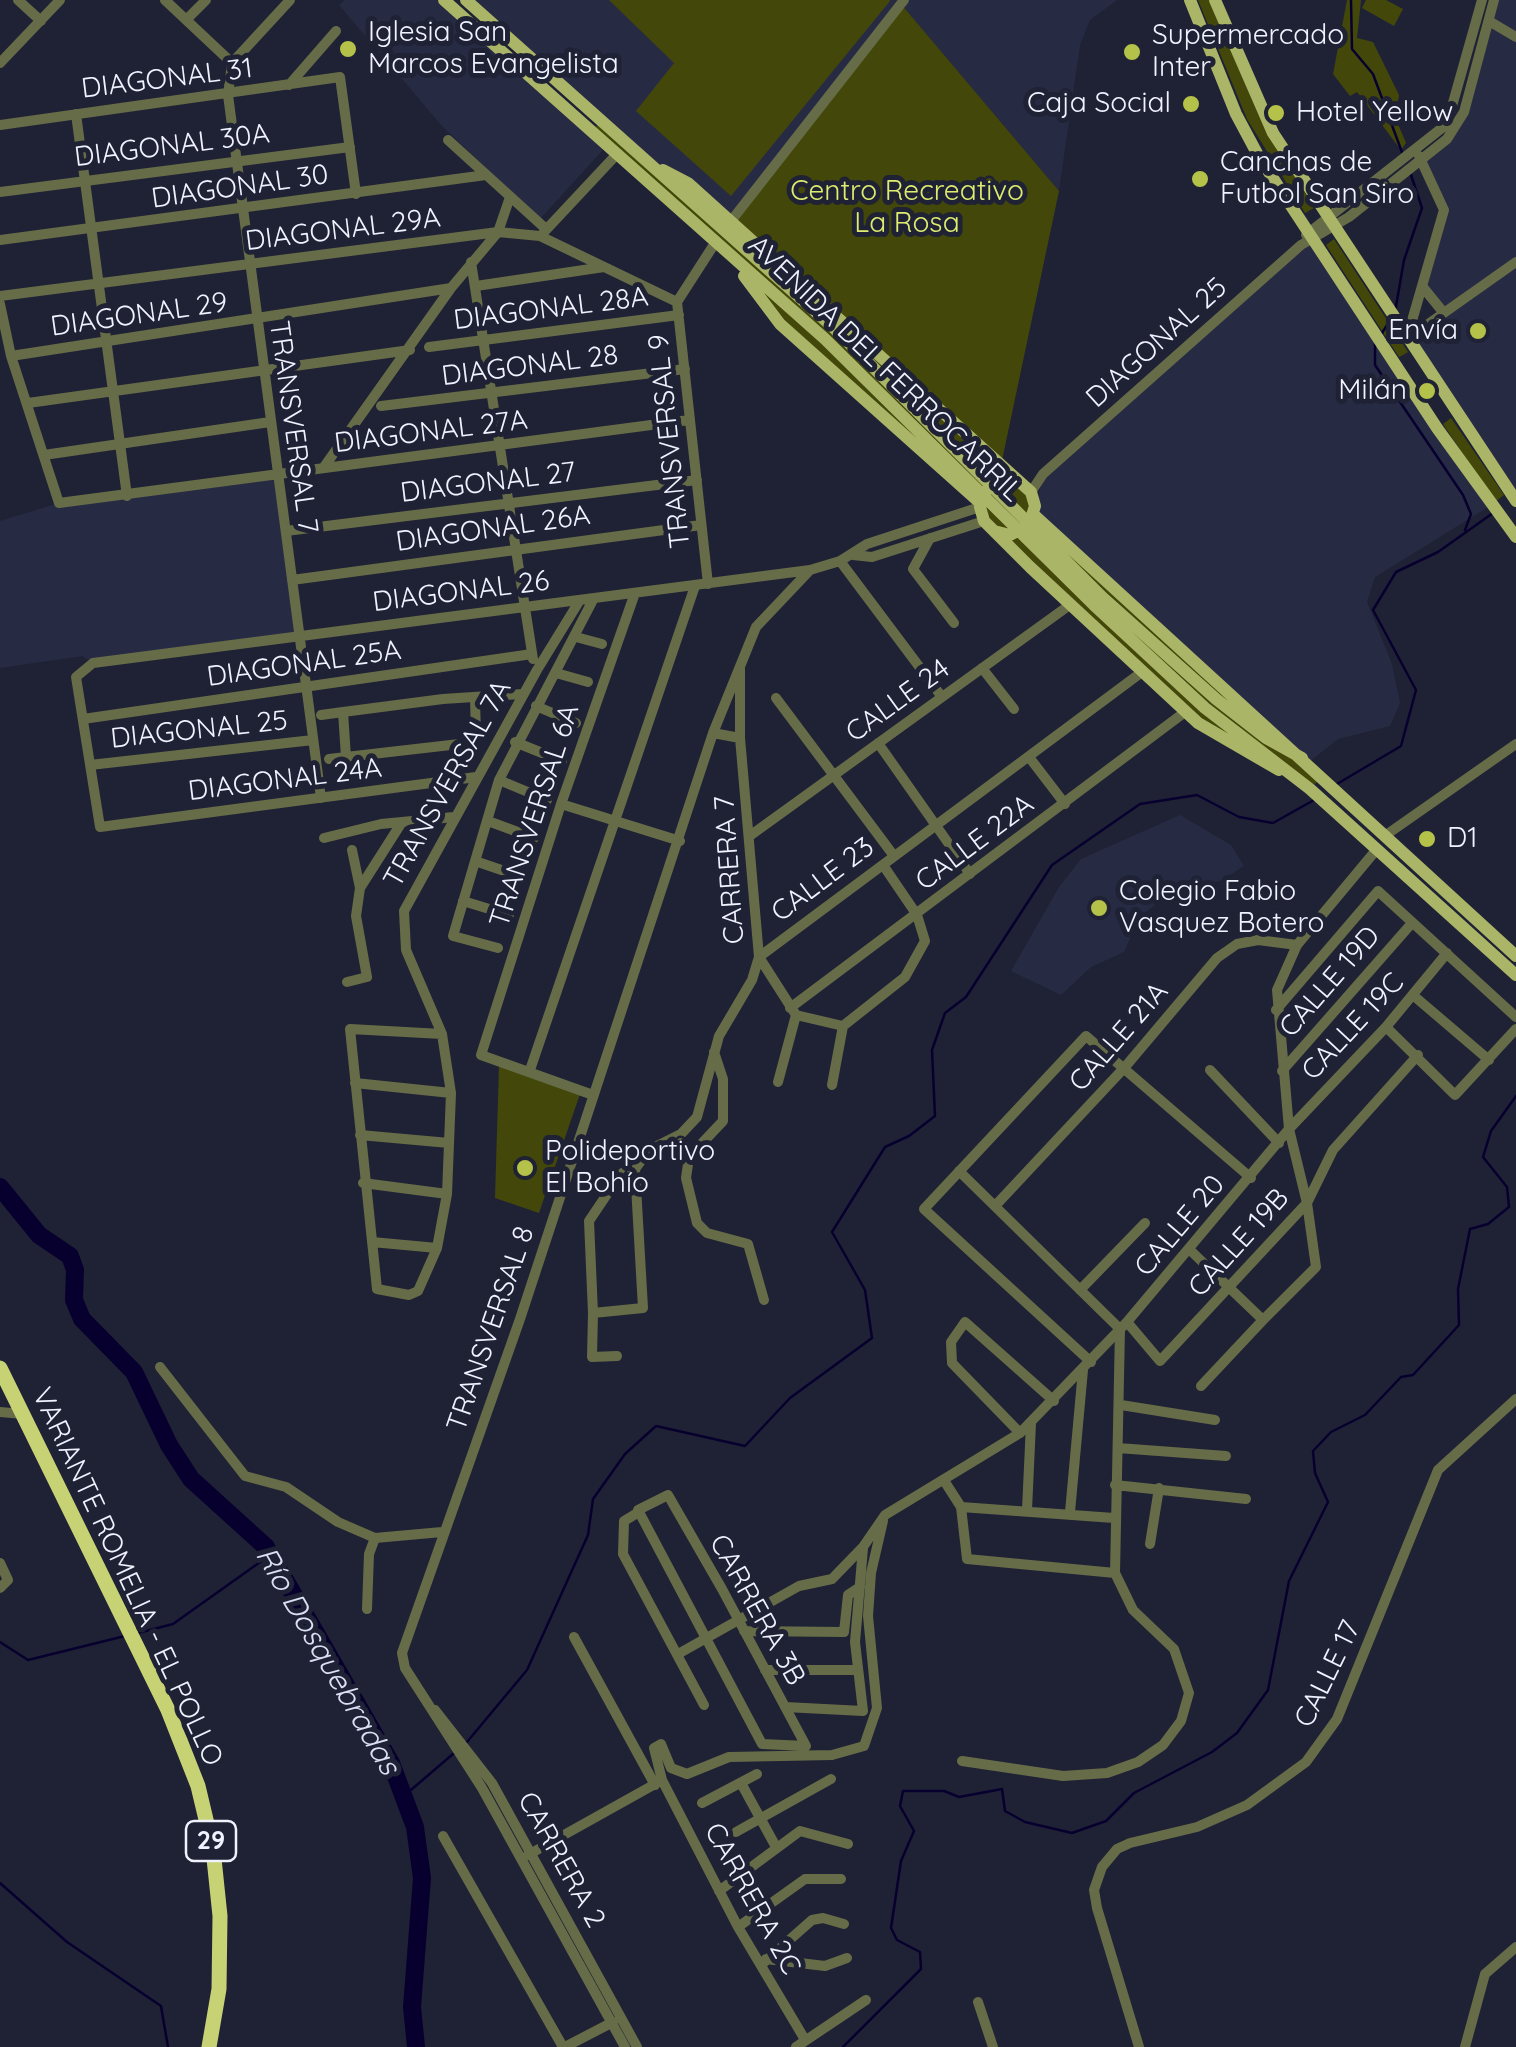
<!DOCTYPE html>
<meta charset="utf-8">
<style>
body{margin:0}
canvas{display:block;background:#1f2134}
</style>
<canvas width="1516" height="2047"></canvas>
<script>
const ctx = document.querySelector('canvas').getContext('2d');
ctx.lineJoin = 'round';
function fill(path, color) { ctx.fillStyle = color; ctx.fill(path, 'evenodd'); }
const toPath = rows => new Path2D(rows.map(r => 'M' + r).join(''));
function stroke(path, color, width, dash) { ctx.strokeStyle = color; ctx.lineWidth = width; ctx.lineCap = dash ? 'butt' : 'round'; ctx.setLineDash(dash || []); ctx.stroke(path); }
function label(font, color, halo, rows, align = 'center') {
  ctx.font = font + ' Quicksand,sans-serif'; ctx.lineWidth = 10; ctx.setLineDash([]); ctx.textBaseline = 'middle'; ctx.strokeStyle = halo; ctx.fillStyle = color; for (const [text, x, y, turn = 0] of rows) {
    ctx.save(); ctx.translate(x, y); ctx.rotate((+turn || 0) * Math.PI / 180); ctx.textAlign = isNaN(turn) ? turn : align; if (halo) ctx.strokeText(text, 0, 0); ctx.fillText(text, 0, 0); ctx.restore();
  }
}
fill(toPath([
 [345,0,437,0,603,148,601,152,540,219,442,126,339,5],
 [466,0,1117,0,1090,20,1080,45,1059,191,901,4,731,221,647,162],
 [1494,0,1516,0,1516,498,1407,339,1442,312,1422,286,1444,210,1422,162,1454,132],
 [1315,240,1490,506,1375,577,1367,602,1392,664,1400,703,1390,726,1338,739,1308,763,1034,515,1043,474],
 [279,475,299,635,93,663,83,656,0,668,0,521,59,503],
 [1180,815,1231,845,1244,866,1222,880,1162,899,1140,917,1124,952,1091,967,1061,995,1011,971,1059,887,1081,859]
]), '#272a43');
fill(toPath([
 [609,0,890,0,890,1,731,196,636,111,674,63],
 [1198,0,1209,0,1258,114,1314,208,1305,213,1247,119],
 [1347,0,1361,0,1357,38,1373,42,1399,95,1395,117,1406,143,1401,150,1357,92,1350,96,1333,74],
 [1366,0,1386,0,1403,9,1394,26,1362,8],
 [901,4,1059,191,1001,465,1022,484,1034,516,1318,781,1315,784,1298,779,1198,723,1030,567,980,507,780,324,728,254,595,127,598,125,731,221],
 [1334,239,1408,352,1403,355,1399,357,1326,245],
 [1451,418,1504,495,1495,502,1443,424],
 [499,1066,580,1094,539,1213,495,1198]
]), '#43480a');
stroke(toPath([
 [1351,0,1352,49,1373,74,1403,155],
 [1395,312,1404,260,1422,208,1410,172],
 [1382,333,1391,319],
 [1375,344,1375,365,1463,495,1471,514,1465,530],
 [1337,784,1401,746,1416,690,1373,610,1396,572,1438,552,1493,513],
 [138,1633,173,1624,270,1555],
 [0,1642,28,1660,125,1636],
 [467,1742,527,1670,588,1535,593,1499,625,1454,656,1426,745,1446,790,1398,872,1338,865,1290,832,1232,885,1147,909,1136,935,1116,932,1050,945,1013,966,997,1052,865,1140,804,1197,795,1239,817,1273,823,1314,800],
 [405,1795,453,1754],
 [0,1883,67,1942,161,2006,168,2047],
 [843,2047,921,1969,920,1952,897,1940,891,1928,901,1861,914,1831,900,1806,903,1791,944,1791,959,1797,1002,1789,1005,1811,1025,1822,1072,1833,1106,1821,1134,1793,1212,1752,1237,1733,1268,1690,1289,1581,1328,1502,1315,1473,1313,1451,1331,1432,1365,1415,1401,1377,1413,1375,1459,1325,1458,1289,1470,1229,1488,1224,1509,1207,1507,1187,1483,1157,1491,1131,1516,1096]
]), '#07002f', 2.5);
stroke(toPath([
 [0,1187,39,1235,70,1256,75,1270,74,1300,82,1319,134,1372,169,1445,191,1479,266,1547,391,1763,415,1827,422,1878,412,2007,416,2047]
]), '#07002f', 18);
stroke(toPath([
 [18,0,41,21],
 [165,0,232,63],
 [290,0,232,63,228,95,321,798],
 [187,19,206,0],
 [1489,21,1516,37],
 [0,63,60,0],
 [289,85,336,31],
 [76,114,127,496],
 [0,125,340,77,356,194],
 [448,140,546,229],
 [0,192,350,147],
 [731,221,904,0],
 [544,232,617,154],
 [1306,235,1447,124,1482,0],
 [0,240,486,175],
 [471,262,533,659],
 [476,286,604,267],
 [1422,286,1443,312],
 [0,296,498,232,540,236,677,302],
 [0,304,11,356,59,503,689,420],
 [1407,338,1444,210,1419,156],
 [1407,339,1516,262],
 [429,347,679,315],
 [11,356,451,288],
 [28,403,410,350],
 [381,406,685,369],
 [44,455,270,422],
 [324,467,451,288,498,232,510,197],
 [1031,492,1043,474,1301,245,1349,217,1447,139,1464,112,1494,0],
 [286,531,697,480],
 [930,538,913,569,954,623],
 [853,555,872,557,984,521],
 [840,561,942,697],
 [292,580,701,525],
 [708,584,677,302,715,243],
 [576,637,602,644],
 [982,668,1014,709],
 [740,669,740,738,759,957,796,1015,843,1026],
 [556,673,588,682],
 [475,697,476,737,468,743,346,757,343,712,443,699,504,695,523,694],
 [776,698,894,856],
 [536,706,576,723],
 [321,715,343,712],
 [83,719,532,654],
 [713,733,740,738],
 [515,742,562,761],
 [878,743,970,874],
 [1029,757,1065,804],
 [329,759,346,757],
 [90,765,313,740],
 [476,777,100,827,76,677,93,663,810,570,840,561,867,544,980,507],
 [499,780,547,800],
 [561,804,680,841],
 [488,821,534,838],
 [751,835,1071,604],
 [1386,835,1516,744],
 [324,838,381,824,454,817],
 [475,861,522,877],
 [360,888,402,822],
 [463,901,509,915],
 [498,948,453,936,499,780,594,598],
 [347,982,367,977,356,916,360,888,352,850],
 [1414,996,1489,1060],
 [790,1008,1185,712],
 [1276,1010,1378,891,1516,1017],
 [1386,1027,1455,1095,1516,1029],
 [442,1034,350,1029,377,1289,409,1295,418,1291,437,1248,447,1194,451,1093,442,1034,406,950,404,911,537,670,580,600],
 [714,1052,723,1079,723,1121,689,1157,686,1178,697,1223,707,1233,748,1244,764,1300],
 [530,1070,695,586],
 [1210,1070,1279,1143],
 [1282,1071,1412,923],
 [778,1082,796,1015],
 [355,1083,451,1093],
 [832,1085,843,1026,905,977,925,941,917,915,883,865],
 [593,1095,481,1055,561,804,635,593],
 [360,1135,449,1143],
 [641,1159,620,1175,589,1221,593,1313,643,1308,635,1169,649,1150,681,1134,697,1117,719,1036,752,980,759,957,1142,672],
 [959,1171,1120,1329,1115,1573,1133,1610,1174,1649,1189,1693,1181,1721,1163,1745,1138,1762,1107,1773,1063,1776,962,1761],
 [363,1183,447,1194],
 [995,1206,1125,1067,1217,958,1237,944,1258,940,1297,945],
 [372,1242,437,1248],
 [1191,1251,1263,1320,1201,1386],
 [1080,1290,1145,1223],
 [593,1313,592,1357,617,1356],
 [1263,1320,1316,1267,1307,1203,1289,1129,1277,990,1297,945,1377,849],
 [1127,1322,1160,1361,1307,1203,1333,1150,1418,1055],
 [1091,1362,924,1209,1086,1036,1251,1178],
 [160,1367,245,1476,286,1487,338,1522,375,1538,442,1532],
 [1121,1405,1215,1420],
 [0,1412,23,1414],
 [1020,1433,952,1363,951,1342,965,1322,1054,1401],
 [1118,1448,1226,1456],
 [945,1482,961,1507,1114,1518],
 [1115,1485,1246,1499],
 [668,1495,722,1589,806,1746,762,1744,638,1510,668,1495],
 [961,1507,967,1559,1115,1573],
 [1027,1510,1031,1423],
 [639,1512,624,1521,623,1554,704,1705],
 [1070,1512,1083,1370],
 [1150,1544,1159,1488],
 [0,1563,8,1580,0,1588],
 [367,1609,369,1554,375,1538],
 [744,1631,844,1632,848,1595,860,1587],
 [574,1637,655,1785],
 [678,1654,799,1586,832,1579,863,1547,885,1515,1020,1433,1127,1322,1289,1129,1386,1027,1447,953],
 [765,1670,853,1670],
 [785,1707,863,1711,855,1642,863,1548],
 [435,1710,492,1783,637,2047],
 [741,1783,776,1847],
 [702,1803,757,1774],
 [736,1832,831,1779],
 [443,1836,563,2047],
 [528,1855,657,1783],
 [719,1891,800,1831,848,1844],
 [738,1927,805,1879,841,1879],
 [766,1959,825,1966,847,1958],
 [761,1965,812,1920,823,1918,844,1924],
 [978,2002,993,2047],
 [804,2038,738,1927,662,1780,654,1748,661,1744,671,1768,687,1774,729,1757,832,1755,864,1746,877,1708,868,1616,871,1573,883,1521],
 [565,2047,613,2022],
 [625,2047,482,1788,405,1668,402,1653,520,1319,713,733,756,627,810,570],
 [796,2047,866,2000],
 [1139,2047,1097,1908,1094,1890,1102,1867,1117,1849,1130,1843,1197,1827,1247,1805,1306,1762,1337,1719,1438,1470,1516,1399],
 [1465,2047,1485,1974,1516,1947]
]), '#666c47', 10);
stroke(toPath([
 [444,0,825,339,1094,605,1205,708,1310,789,1516,975],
 [466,0,835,329,1102,597,1216,699,1266,738,1302,758],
 [1190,0,1236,114,1259,157,1437,428,1516,537],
 [1215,0,1273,133,1516,501],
 [663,170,688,183,1031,492,1035,506,1029,525,1010,535,994,531],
 [744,276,780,324,978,501],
 [986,491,980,507,984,521,1030,567,1198,723,1279,770],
 [1034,515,1516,956]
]), '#abb567', 12);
stroke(toPath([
 [0,1368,168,1710,198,1786,213,1849,220,1916,219,1989,209,2047]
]), '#c6d273', 15);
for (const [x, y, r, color] of [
 [348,49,10,"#b5c249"],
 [1132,52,10,"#b5c249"],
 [1191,104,10,"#b5c249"],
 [1276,113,10,"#b5c249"],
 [1200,179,10,"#b5c249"],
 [1478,331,10,"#b5c249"],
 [1427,391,10,"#b5c249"],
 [1427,839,10,"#b5c249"],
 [1099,908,10,"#b5c249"],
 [525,1168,10,"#b5c249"]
]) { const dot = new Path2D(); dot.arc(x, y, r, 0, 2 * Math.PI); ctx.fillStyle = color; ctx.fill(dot); stroke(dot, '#1f2134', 4); }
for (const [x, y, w] of [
 [211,1841,50]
]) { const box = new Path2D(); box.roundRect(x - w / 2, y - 20, w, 40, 8); ctx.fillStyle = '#1f2134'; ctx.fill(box); stroke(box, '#eff2ff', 2.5); }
label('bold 25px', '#eff2ff', null, [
 ["29",211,1841]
]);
label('28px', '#eff2ff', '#1f2134', [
 ["Iglesia San",368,33],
 ["Marcos Evangelista",368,65],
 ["Supermercado",1152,36],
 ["Inter",1152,68],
 ["Caja Social",1171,104,"right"],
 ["Hotel Yellow",1296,113],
 ["Canchas de",1220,163],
 ["Futbol San Siro",1220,195],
 ["Envía",1458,331,"right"],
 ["Milán",1407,391,"right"],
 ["D1",1447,839],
 ["Colegio Fabio",1119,892],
 ["Vasquez Botero",1119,924],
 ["Polideportivo",545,1152],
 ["El Bohío",545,1184]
], 'left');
label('28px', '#eff2ff', '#1f2134', [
 ["DIAGONAL 31",167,79,-7],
 ["DIAGONAL 30A",172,146,-7],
 ["DIAGONAL 30",240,187,-8],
 ["DIAGONAL 29A",343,230,-7],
 ["DIAGONAL 28A",551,309,-7],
 ["DIAGONAL 29",139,315,-8],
 ["DIAGONAL 25",1157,343,-42],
 ["DIAGONAL 28",530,366,-7],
 ["AVENIDA DEL FERROCARRIL",885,369,44],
 ["TRANSVERSAL 7",293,427,82],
 ["DIAGONAL 27A",431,432,-7],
 ["TRANSVERSAL 9",670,441,-96],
 ["DIAGONAL 27",488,483,-7],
 ["DIAGONAL 26A",493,529,-8],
 ["DIAGONAL 26",461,592,-7],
 ["DIAGONAL 25A",304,664,-8],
 ["CALLE 24",898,701,-36],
 ["DIAGONAL 25",199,730,-6],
 ["DIAGONAL 24A",285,780,-7],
 ["TRANSVERSAL 7A",448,784,-61],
 ["TRANSVERSAL 6A",535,816,-72],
 ["CALLE 22A",975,843,-37],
 ["CARRERA 7",730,870,-94],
 ["CALLE 23",823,880,-37],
 ["CALLE 19D",1330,982,-49],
 ["CALLE 19C",1353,1027,-47],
 ["CALLE 21A",1119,1037,-49],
 ["CALLE 20",1180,1226,-50],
 ["CALLE 19B",1239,1243,-48],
 ["TRANSVERSAL 8",491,1329,-71],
 ["VARIANTE ROMELIA - EL POLLO",127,1577,65],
 ["CARRERA 3B",757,1610,61],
 ["CALLE 17",1328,1674,-64],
 ["CARRERA 2",561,1860,61],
 ["CARRERA 2C",752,1899,61]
]);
label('28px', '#deec6f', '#1f2134', [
 ["Centro Recreativo",907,192],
 ["La Rosa",907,224]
]);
label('italic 30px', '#dce0f6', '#1f2134', [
 ["Río Dosquebradas",327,1661,60]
]);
</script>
